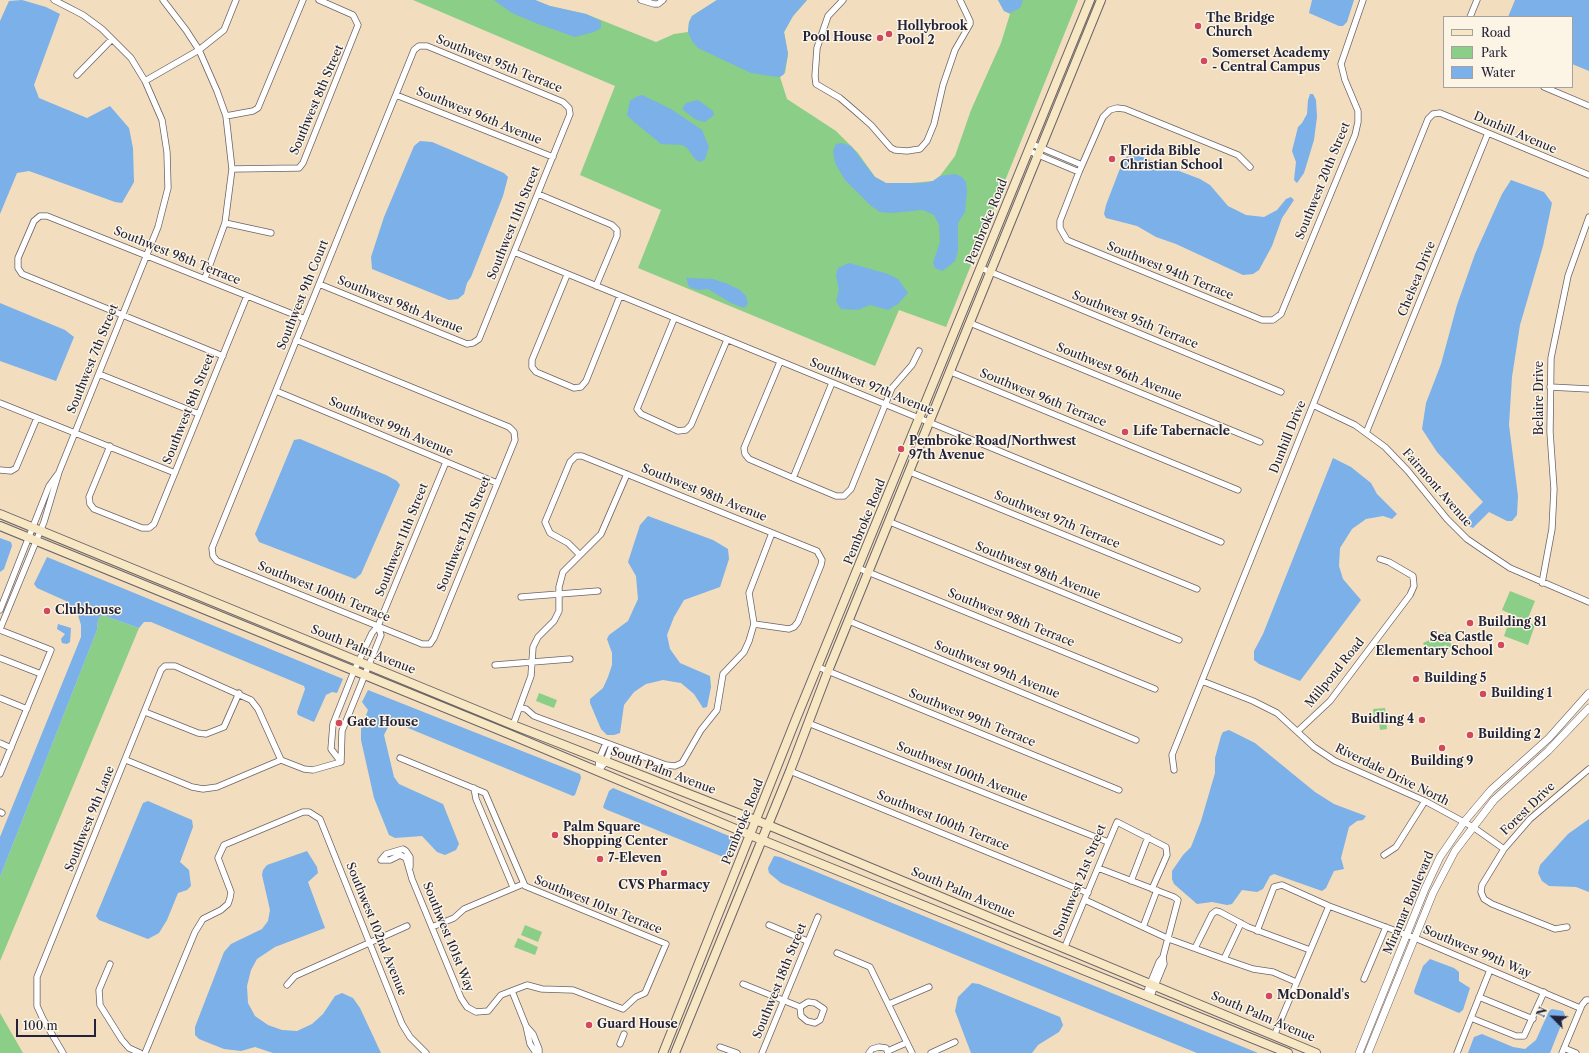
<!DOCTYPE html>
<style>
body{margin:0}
#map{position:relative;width:1589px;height:1053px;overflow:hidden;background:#f2ddbe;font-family:"Libre Caslon Text",serif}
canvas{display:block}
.legend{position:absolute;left:1443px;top:16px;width:130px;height:72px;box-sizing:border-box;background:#fcf5e5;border:1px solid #a5a1a1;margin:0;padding:5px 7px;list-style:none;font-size:12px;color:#22223b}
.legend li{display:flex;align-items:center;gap:8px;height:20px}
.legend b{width:20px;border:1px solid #a5a1a1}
.north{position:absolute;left:1533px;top:997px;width:40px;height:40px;-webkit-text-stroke:3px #fcf5e5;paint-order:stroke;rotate:294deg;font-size:11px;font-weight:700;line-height:16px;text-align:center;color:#22223b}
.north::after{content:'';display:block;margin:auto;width:14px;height:18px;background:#22223b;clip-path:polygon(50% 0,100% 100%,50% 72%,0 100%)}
.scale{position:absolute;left:16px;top:1019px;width:80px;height:18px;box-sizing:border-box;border:2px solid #22223b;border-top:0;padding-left:5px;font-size:12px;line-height:14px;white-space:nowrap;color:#22223b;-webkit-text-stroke:3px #fcf5e5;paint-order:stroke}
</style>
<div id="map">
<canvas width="1589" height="1053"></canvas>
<ul class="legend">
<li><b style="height:5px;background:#f7e8c3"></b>Road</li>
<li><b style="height:11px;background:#8ace87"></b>Park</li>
<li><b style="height:11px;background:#7bb0e9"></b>Water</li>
</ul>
<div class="north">N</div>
<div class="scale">100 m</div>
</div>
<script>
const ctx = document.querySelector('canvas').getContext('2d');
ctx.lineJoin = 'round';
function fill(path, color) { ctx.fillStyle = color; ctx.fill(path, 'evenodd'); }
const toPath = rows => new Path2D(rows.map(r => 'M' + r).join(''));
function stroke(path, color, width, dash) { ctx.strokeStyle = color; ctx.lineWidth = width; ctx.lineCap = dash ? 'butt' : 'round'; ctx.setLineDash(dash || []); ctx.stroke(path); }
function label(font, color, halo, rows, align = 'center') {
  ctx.font = font + ' "Libre Caslon Text",serif'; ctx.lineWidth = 3; ctx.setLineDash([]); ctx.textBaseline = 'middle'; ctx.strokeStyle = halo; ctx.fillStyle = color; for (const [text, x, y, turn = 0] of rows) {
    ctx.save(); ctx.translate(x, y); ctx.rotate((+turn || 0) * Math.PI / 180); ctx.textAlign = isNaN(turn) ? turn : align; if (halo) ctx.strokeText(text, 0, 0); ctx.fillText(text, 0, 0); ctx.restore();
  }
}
fill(toPath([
 [413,0,535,0,550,6,586,14,656,42,674,34,688,32,689,22,692,16,717,0,807,0,793,16,784,32,788,54,785,73,780,77,787,99,836,131,858,153,875,177,886,183,901,184,933,181,940,176,955,156,971,110,1001,43,1010,14,1004,11,998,0,1078,0,946,327,899,310,875,366,638,268,661,210,580,175,615,86],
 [1510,591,1535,601,1527,621,1502,610],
 [102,615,139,628,0,961,0,877,97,630,98,619],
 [1511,616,1535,625,1528,645,1504,636],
 [1446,632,1452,647,1448,649,1446,645,1436,649,1438,653,1429,657,1423,643],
 [539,693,557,700,554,708,536,701],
 [1385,708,1387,729,1380,730,1379,723,1375,723,1373,709],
 [525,925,542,932,538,942,521,935],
 [518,938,538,947,535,955,514,947],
 [0,1013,23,1053,0,1053]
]), '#8ace87');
fill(toPath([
 [22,0,46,7,60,14,34,85,39,98,87,118,110,106,129,128,133,148,134,182,122,203,115,202,29,171,17,173,0,214,0,21,9,1],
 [494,0,535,0,550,6,586,14,601,21,601,28,594,32,575,37,538,24,512,13],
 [717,0,807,0,793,16,784,32,788,54,784,74,780,77,770,76,751,73,698,48,692,41,688,32,689,22,692,16],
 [998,0,1023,0,1020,8,1010,13,1004,11],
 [1312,0,1354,0,1347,22,1343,26,1339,26,1309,13],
 [1515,0,1589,0,1589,71,1572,64,1572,17,1508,17],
 [1310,94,1313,94,1316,100,1317,117,1314,140,1304,173,1297,183,1294,180,1296,162,1292,151,1298,127,1302,123,1307,114,1308,100],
 [642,95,671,109,702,130,709,147,705,159,701,162,696,160,687,148,682,145,661,144,632,120,627,115,630,101,636,97],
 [698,100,713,111,714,115,705,122,696,120,682,109,686,103],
 [420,141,432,142,451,150,504,173,508,177,503,196,471,277,467,283,464,294,458,299,449,300,372,269,371,257,384,217,414,146],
 [842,143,851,146,875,177,886,183,924,183,933,181,940,176,955,174,962,177,966,182,967,191,965,212,958,223,958,251,955,261,948,267,942,271,935,268,933,263,940,242,939,225,934,215,923,210,891,213,880,212,870,205,845,180,835,163,833,151,836,144],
 [1132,153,1200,179,1210,185,1228,206,1246,215,1264,217,1277,210,1286,199,1291,197,1294,200,1282,218,1272,246,1259,270,1253,274,1243,275,1176,244,1156,237,1137,226,1106,218,1104,214,1106,205,1119,171,1126,157],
 [1511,180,1544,192,1552,203,1543,246,1520,325,1512,377,1509,425,1518,496,1517,515,1512,521,1507,521,1489,512,1473,528,1465,524,1470,515,1483,502,1437,452,1422,429,1426,403,1441,364,1457,305,1475,254,1502,194],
 [849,263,888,274,898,279,908,293,898,304,888,310,870,305,858,310,841,309,836,301,839,290,836,275,838,268],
 [686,278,713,279,728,284,740,290,746,296,748,304,744,308,731,303,708,289,698,290,689,287],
 [0,303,65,330,74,337,56,381,0,361],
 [300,439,386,475,397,481,400,485,361,574,355,579,259,542,255,534,294,440],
 [1333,458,1351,467,1371,483,1377,494,1397,514,1392,519,1383,516,1366,519,1352,529,1340,548,1339,566,1343,579,1361,600,1300,681,1259,664,1254,660,1254,651,1263,634],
 [648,516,713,540,728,549,729,559,720,587,684,600,674,617,667,635,670,649,680,663,710,676,711,687,707,707,703,708,694,694,681,683,663,680,646,684,634,692,624,705,620,733,614,735,607,735,601,729,590,703,590,699,603,688,608,677,612,665,612,653,607,639,609,635,628,621,638,599,636,576,628,562,640,525],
 [0,538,11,542,12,546,4,569,0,572],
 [47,557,343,679,337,693,332,692,326,695,314,722,298,715,297,712,305,689,304,686,151,622,144,622,139,628,102,615,98,619,97,630,0,877,0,837,81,637,81,625,78,615,66,601,37,588,34,584],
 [58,624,71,628,70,642,67,644,62,643,61,639,65,634,57,629],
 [368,690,580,774,581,778,575,795,573,796,391,721,384,735,394,777,399,784,443,804,459,844,456,850,445,855,437,852,422,836,395,838,389,835,374,798,361,740,361,729,368,710,362,702],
 [1229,730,1255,743,1315,792,1334,804,1366,816,1363,820,1357,821,1349,827,1341,858,1344,869,1334,871,1326,888,1322,891,1274,874,1270,876,1263,889,1257,892,1242,890,1232,904,1227,905,1212,902,1197,904,1174,884,1172,879,1172,871,1183,855,1191,847,1201,821,1215,773,1215,758,1221,736,1223,732],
 [613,788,734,838,727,856,723,857,605,809,603,807,609,791],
 [148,801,192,820,193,827,180,862,189,870,191,886,187,890,178,893,167,920,159,933,148,939,99,920,96,916,143,803],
 [1589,819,1589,892,1576,887,1549,886,1542,881,1538,873,1540,865,1568,834],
 [307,851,317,867,318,873,308,882,325,928,275,947,257,959,251,970,247,986,248,1003,255,1016,268,1025,282,1030,297,1031,312,1024,323,1014,335,996,342,993,353,998,360,1008,381,1053,273,1053,255,1047,241,1051,224,1049,199,1039,195,1035,195,1027,224,952,231,944,262,929,268,921,270,910,262,875,263,870,267,865],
 [774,856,780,857,1258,1053,1197,1053,980,965,781,883,769,873,768,868],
 [1430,959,1454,968,1459,972,1459,981,1470,988,1463,1010,1459,1013,1415,994,1414,991,1423,966],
 [972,983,979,984,1060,1017,1063,1025,1062,1027,1059,1032,1038,1045,1032,1053,971,1053,955,1011,958,997],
 [1552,1009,1563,1011,1565,1015,1550,1053,1468,1053,1474,1037,1482,1034,1513,1047,1525,1049,1536,1040,1549,1011]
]), '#7bb0e9');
const minor = toPath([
 [163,0,186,30,199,50,217,91,226,116,232,169,225,223,205,278],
 [641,0,654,4,658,4,663,0],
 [843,0,828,16,817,48,815,76,816,84,840,98,854,110,871,125,891,148,895,150,907,151,920,149,927,141,934,124,943,85,955,50,970,24,970,21,960,0],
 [1470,17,1477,0],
 [77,75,112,39],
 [145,81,199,50,224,30,236,0],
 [1544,87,1589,106],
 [396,95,553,157],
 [226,116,253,111,258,108,303,0],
 [1032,144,1082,165],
 [1029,151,1079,172],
 [1250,167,1238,155,1125,109,1117,108,1110,110,1103,117,1079,172,1060,221,1060,228,1067,240,1074,243,1262,320,1273,320,1281,314,1355,135,1358,122,1358,111,1345,80,1341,64,1363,0],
 [232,169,299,168,303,163,358,25,353,15,319,0],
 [538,194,612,225,617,230,617,236,596,286],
 [225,223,271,233],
 [514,252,1221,542],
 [981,268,1281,392],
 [567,275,532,360,532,367,536,372,574,388,581,387,586,381,620,296],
 [674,319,637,409,641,414,678,431,686,430,691,425,727,340],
 [970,323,1260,442],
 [296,340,509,427,514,432,515,440,434,638,430,644,422,644,217,561,213,556,212,548,414,50,419,46,427,46,563,102,569,108,570,114,514,252,479,339,473,343,467,344,319,284],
 [223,356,22,274,18,268,18,258,34,221,40,216,47,216,305,319],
 [780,362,744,448,745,454,749,459,793,478,836,496,844,496,851,489,892,388,912,365,919,351],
 [951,372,1238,490],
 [99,374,199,414],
 [1550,387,1589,389],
 [276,391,497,483],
 [0,403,175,473],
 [1313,405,1355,425,1385,447,1408,471,1447,519,1467,539,1489,554,1510,568,1589,602],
 [1366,433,1488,133],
 [110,446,89,497,90,504,94,509,142,528,149,528,154,524,247,296],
 [0,470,11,471,16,468,37,418],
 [910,472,1197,589],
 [793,478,832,383],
 [890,522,1179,640],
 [580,555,568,543,550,533,545,522,570,462,576,456,582,456,817,551,822,560,821,565,798,622,794,627,789,629,754,624],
 [858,568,1155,689],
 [1542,583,1552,529,1554,489,1550,432,1551,358,1568,276,1589,217],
 [521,597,598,591],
 [0,610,49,486,57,475],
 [849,621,1136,740],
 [0,629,44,522,59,472,158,227,168,188,167,152,162,120,145,81,131,58,102,29,83,15,54,0],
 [0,630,51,650,0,774],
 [0,658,41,674],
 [495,665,570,659],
 [818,667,1119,790],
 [1202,681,1253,701,1277,713,1314,747,1335,761,1425,801,1473,827,1504,849],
 [0,698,27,709],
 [520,708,526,709,534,716,666,765,675,766,682,763,701,730,717,710,723,674,744,652,749,641,754,624,749,593,772,533],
 [145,712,198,733,206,734,224,727,239,693],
 [808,723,1108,842],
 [513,725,531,676,533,647,538,637,554,621,559,611,559,587,563,572,601,534,627,474],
 [1298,731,1330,701,1410,595,1414,586,1413,576,1389,562,1380,559],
 [0,743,11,748],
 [126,760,192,787,203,789,217,787,281,760],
 [341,762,331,749,333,724,354,671,372,633,378,626,446,462],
 [341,762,342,731,381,635,378,626],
 [1174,770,1172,755,1428,119,1433,114,1440,113,1589,175],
 [598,771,606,762,612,745],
 [598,771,599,759,606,743],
 [790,771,1088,893],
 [474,788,476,799,513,887],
 [0,812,2,813],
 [1384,855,1396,847,1425,801],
 [381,860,390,860,400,855,406,858,412,879,461,998,467,1007,476,1012,488,1011,501,995,527,985,542,989,573,990,623,1009,636,997,645,993,666,944,525,886,485,793,400,758],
 [381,860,386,854,403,849,406,851,410,857,410,867],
 [1098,868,1174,897,1178,900,1163,957,1164,964,1150,998],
 [1131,881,1148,837],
 [1085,900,1169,939,1224,959,1253,969,1273,972,1296,982],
 [769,925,807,941],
 [432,927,454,918,464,909,523,884],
 [1143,927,1157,890],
 [1567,927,1555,929,1492,904,1484,899,1481,892,1482,885,1504,849,1530,819,1589,769],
 [1257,931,1274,887,1282,885,1329,906,1415,938,1580,1008],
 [1195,948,1212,914,1216,911,1220,912,1248,927,1310,950],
 [1064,949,1117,822,1166,847,1167,855,1152,889],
 [837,953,870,967,912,1053],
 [1224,959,1241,923],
 [110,964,99,990,100,1005,122,1040,129,1048,140,1053],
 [1364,979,1386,927],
 [743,984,800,1007,801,1016,807,1021,815,1023,820,1020,824,1009,815,1003,808,1002,800,1007],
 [287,985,295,976,407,926],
 [512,991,526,1026,533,1034,539,1049,539,1053],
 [1145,996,1159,962,1163,957],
 [1479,997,1533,1019],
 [889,1004,929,987],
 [1471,1018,1516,1036,1524,1036,1544,992],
 [526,1026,530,1044,536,1053],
 [1274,1036,1329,906],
 [620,1044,624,1034],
 [720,1047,737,1053],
 [1564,1048,1576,1053],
 [888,1051,906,1043],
 [63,1053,43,1019,37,1006,37,977,161,670,165,666,175,666,251,700,258,709,281,760,304,769,313,770,341,762],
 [145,1053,195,932,203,919,221,910,228,904,230,898,231,892,218,858,224,845,303,812,309,812,320,819,402,1024,410,1037,426,1053],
 [762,1053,818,917],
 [869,1053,872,1049,879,1047,886,1048,888,1053],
 [931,1053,955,1042],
 [1457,1053,1490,970],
 [1562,1053,1582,1005,1586,1000,1589,1000]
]);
const tertiary = toPath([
 [1359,1053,1425,889,1440,857,1464,822,1491,790,1549,738,1589,693],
 [1368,1053,1433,893,1455,851,1494,800,1548,751,1589,708]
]);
const secondary = toPath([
 [0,514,513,725,768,825,1316,1053],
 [0,526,509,734,762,840,1288,1053],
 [663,1053,796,719,1090,0],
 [675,1053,790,771,828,671,1101,0]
]);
stroke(minor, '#6b6369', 7);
stroke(tertiary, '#6b6369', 8);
stroke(secondary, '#6b6369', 10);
stroke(minor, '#fff', 5.5);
stroke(tertiary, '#fff', 7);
stroke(secondary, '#f7e8c3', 8);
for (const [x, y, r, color] of [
 [1198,26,4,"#d1495b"],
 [889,34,4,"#d1495b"],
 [880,38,4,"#d1495b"],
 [1204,61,4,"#d1495b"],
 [1112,159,4,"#d1495b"],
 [1125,432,4,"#d1495b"],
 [901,449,4,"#d1495b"],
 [47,611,4,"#d1495b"],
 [1470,623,4,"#d1495b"],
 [1501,645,4,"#d1495b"],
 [1416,679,4,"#d1495b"],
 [1483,694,4,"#d1495b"],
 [1422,720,4,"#d1495b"],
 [339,723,4,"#d1495b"],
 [1470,735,4,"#d1495b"],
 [1442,748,4,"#d1495b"],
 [555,835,4,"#d1495b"],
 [600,859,4,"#d1495b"],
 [664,873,4,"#d1495b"],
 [1269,996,4,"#d1495b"],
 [589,1025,4,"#d1495b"]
]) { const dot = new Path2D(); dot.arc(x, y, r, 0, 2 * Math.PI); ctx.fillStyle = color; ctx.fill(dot); stroke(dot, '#fcf5e5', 1.5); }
label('bold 12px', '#22223b', '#fcf5e5', [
 ["The Bridge",1206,19],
 ["Church",1206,33],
 ["Hollybrook",897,27],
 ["Pool 2",897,41],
 ["Pool House",872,38,"right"],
 ["Somerset Academy",1212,54],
 ["- Central Campus",1212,68],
 ["Florida Bible",1120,152],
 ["Christian School",1120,166],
 ["Life Tabernacle",1133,432],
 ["Pembroke Road/Northwest",909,442],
 ["97th Avenue",909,456],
 ["Clubhouse",55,611],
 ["Building 81",1478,623],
 ["Sea Castle",1493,638,"right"],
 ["Elementary School",1493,652,"right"],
 ["Building 5",1424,679],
 ["Building 1",1491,694],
 ["Buidling 4",1414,720,"right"],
 ["Gate House",347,723],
 ["Building 2",1478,735],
 ["Building 9",1442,762,"center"],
 ["Palm Square",563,828],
 ["Shopping Center",563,842],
 ["7-Eleven",608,859],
 ["CVS Pharmacy",664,886,"center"],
 ["McDonald's",1277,996],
 ["Guard House",597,1025]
], 'left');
label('12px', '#22223b', '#fcf5e5', [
 ["Southwest 95th Terrace",499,64,22],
 ["Southwest 8th Street",317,100,-67],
 ["Southwest 96th Avenue",479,116,22],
 ["Dunhill Avenue",1515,133,23],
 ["Southwest 20th Street",1323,181,-68],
 ["Pembroke Road",987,222,-68],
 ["Southwest 11th Street",514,223,-68],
 ["Southwest 98th Terrace",177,256,22],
 ["Southwest 94th Terrace",1170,271,22],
 ["Chelsea Drive",1417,279,-68],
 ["Southwest 9th Court",303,295,-68],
 ["Southwest 98th Avenue",400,305,22],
 ["Southwest 95th Terrace",1135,320,22],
 ["Southwest 7th Street",93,359,-68],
 ["Southwest 96th Avenue",1119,372,22],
 ["Southwest 97th Avenue",872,387,22],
 ["Southwest 96th Terrace",1043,398,22],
 ["Belaire Drive",1540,398,-90],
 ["Southwest 8th Street",189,409,-68],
 ["Southwest 99th Avenue",391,427,23],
 ["Dunhill Drive",1288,437,-68],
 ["Fairmont Avenue",1437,488,49],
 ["Southwest 98th Avenue",704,493,22],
 ["Southwest 97th Terrace",1057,520,22],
 ["Pembroke Road",865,522,-68],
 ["Southwest 12th Street",464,534,-68],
 ["Southwest 11th Street",402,540,-68],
 ["Southwest 98th Avenue",1038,571,22],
 ["Southwest 100th Terrace",324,592,22],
 ["Southwest 98th Terrace",1011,618,22],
 ["South Palm Avenue",363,650,22],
 ["Southwest 99th Avenue",997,670,22],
 ["Millpond Road",1335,673,-51],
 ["Southwest 99th Terrace",972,718,22],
 ["South Palm Avenue",663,771,21],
 ["Southwest 100th Avenue",962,772,22],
 ["Riverdale Drive North",1392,775,26],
 ["Forest Drive",1528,809,-44],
 ["Southwest 9th Lane",90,819,-68],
 ["Southwest 100th Terrace",943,821,22],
 ["Pembroke Road",743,822,-68],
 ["Southwest 21st Street",1080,881,-68],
 ["South Palm Avenue",963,893,23],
 ["Miramar Boulevard",1409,903,-67],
 ["Southwest 101st Terrace",598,905,22],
 ["Southwest 102nd Avenue",376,929,68],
 ["Southwest 101st Way",448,937,68],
 ["Southwest 99th Way",1477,952,23],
 ["Southwest 18th Street",780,981,-68],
 ["South Palm Avenue",1263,1017,23]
]);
</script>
